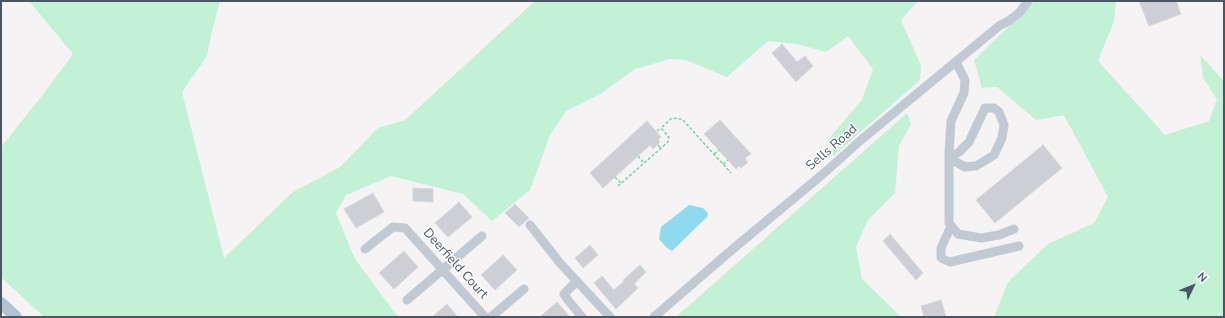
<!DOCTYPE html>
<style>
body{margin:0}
#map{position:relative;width:1225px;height:318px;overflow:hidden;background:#f5f3f3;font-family:"Nunito Sans",sans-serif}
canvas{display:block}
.frame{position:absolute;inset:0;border:2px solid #4a5661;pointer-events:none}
.north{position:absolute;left:1173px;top:266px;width:40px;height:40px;-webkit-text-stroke:3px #fff;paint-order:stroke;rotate:47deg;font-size:11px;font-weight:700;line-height:16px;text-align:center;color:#4a5661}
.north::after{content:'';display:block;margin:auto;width:14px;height:18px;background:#4a5661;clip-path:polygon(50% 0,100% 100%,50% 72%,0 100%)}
</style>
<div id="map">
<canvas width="1225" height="318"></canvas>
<div class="frame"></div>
<div class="north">N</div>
</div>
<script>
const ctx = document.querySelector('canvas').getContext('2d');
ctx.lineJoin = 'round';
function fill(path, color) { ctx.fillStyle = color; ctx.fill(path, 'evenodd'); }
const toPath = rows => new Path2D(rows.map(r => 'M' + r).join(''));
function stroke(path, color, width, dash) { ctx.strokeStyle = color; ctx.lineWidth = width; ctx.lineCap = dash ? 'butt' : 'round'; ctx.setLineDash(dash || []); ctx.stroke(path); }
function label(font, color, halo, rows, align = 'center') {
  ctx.font = font + ' "Nunito Sans",sans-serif'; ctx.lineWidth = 3; ctx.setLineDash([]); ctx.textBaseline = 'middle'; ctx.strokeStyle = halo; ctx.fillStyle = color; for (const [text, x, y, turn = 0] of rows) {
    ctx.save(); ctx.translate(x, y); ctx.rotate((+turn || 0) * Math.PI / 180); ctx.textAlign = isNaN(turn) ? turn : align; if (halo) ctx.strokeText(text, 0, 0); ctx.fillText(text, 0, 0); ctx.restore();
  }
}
fill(toPath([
 [29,1,220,1,212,31,207,56,182,92,224,258,293,192,340,167,378,128,405,120,535,1,918,1,901,20,921,66,920,80,833,156,830,137,862,100,873,69,848,36,826,52,797,44,768,41,727,77,686,60,670,59,635,69,599,95,566,111,550,135,530,190,492,221,463,194,391,176,346,195,336,213,355,259,398,317,44,317,1,277,2,146,41,97,73,54],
 [1035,1,1116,1,1114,21,1098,61,1165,135,1209,121,1217,99,1203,78,1200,55,1224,81,1224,317,994,317,1008,282,1048,244,1094,223,1108,197,1064,115,1036,120,997,87,982,88,974,60],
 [907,113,911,124,899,146,895,193,868,220,856,247,862,279,901,317,676,317]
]), '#c3f1d5');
fill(toPath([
 [689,205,703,208,708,213,707,217,672,251,667,248,659,239,661,227]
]), '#90daee');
const building = toPath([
 [1139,1,1176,1,1181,14,1149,26,1139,1],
 [782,44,797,62,805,56,813,66,796,82,772,53,782,44],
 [720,120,751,154,745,158,748,162,741,168,739,166,736,169,704,134,720,120],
 [647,121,661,137,658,140,660,142,653,149,650,145,603,188,590,173,647,121],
 [1043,145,1062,168,995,223,976,200,1043,145],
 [413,188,433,189,433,202,413,201,413,188],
 [373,193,384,212,356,228,344,209,373,193],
 [459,202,472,217,448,237,435,223,459,202],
 [515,204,529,218,519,227,505,213,515,204],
 [890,234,923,273,916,280,883,241,890,234],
 [590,245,598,255,583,268,575,258,590,245],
 [404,251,418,267,394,289,379,273,404,251],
 [503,255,517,270,495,290,481,275,503,255],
 [640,265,646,272,634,284,638,288,616,309,594,283,602,276,614,290,624,281,623,280,640,265],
 [941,300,946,317,924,317,921,306,941,300],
 [557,302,570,317,540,317,557,302],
 [447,304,458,317,432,317,447,304]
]);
fill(building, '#cdcfd5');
stroke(building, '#d7d9de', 1);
stroke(toPath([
 [657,131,661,128],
 [658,145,661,148],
 [714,154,719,150],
 [638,156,644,163],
 [723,164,728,160],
 [615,177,621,183],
 [618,186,668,142,669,139,668,136,661,128,672,118,682,119,731,173]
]), '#7ad0a6', 1.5, [3, 2]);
stroke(toPath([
 [956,62,965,80,964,93,951,121,949,153,949,223,958,234,981,238,999,235,1014,229],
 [985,108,994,108,999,112,1004,125,1002,138,994,155,976,166,965,167,949,158,959,152,969,142,985,108],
 [530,225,560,263,610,317],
 [951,226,941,248,941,258,950,262,1019,246],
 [365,249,393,227,405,228,485,317],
 [577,281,564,294,568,300,582,317],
 [407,300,482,236],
 [491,317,524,289],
 [654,317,734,248,823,174,861,140,999,26,1010,20,1020,12,1028,1]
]), '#c1cad2', 9);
stroke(toPath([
 [1,303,16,317]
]), '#b3c2d1', 12);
label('13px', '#4a5661', '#fff', [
 ["Sells Road",832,148,-41],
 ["Deerfield Court",455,264,48]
]);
</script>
